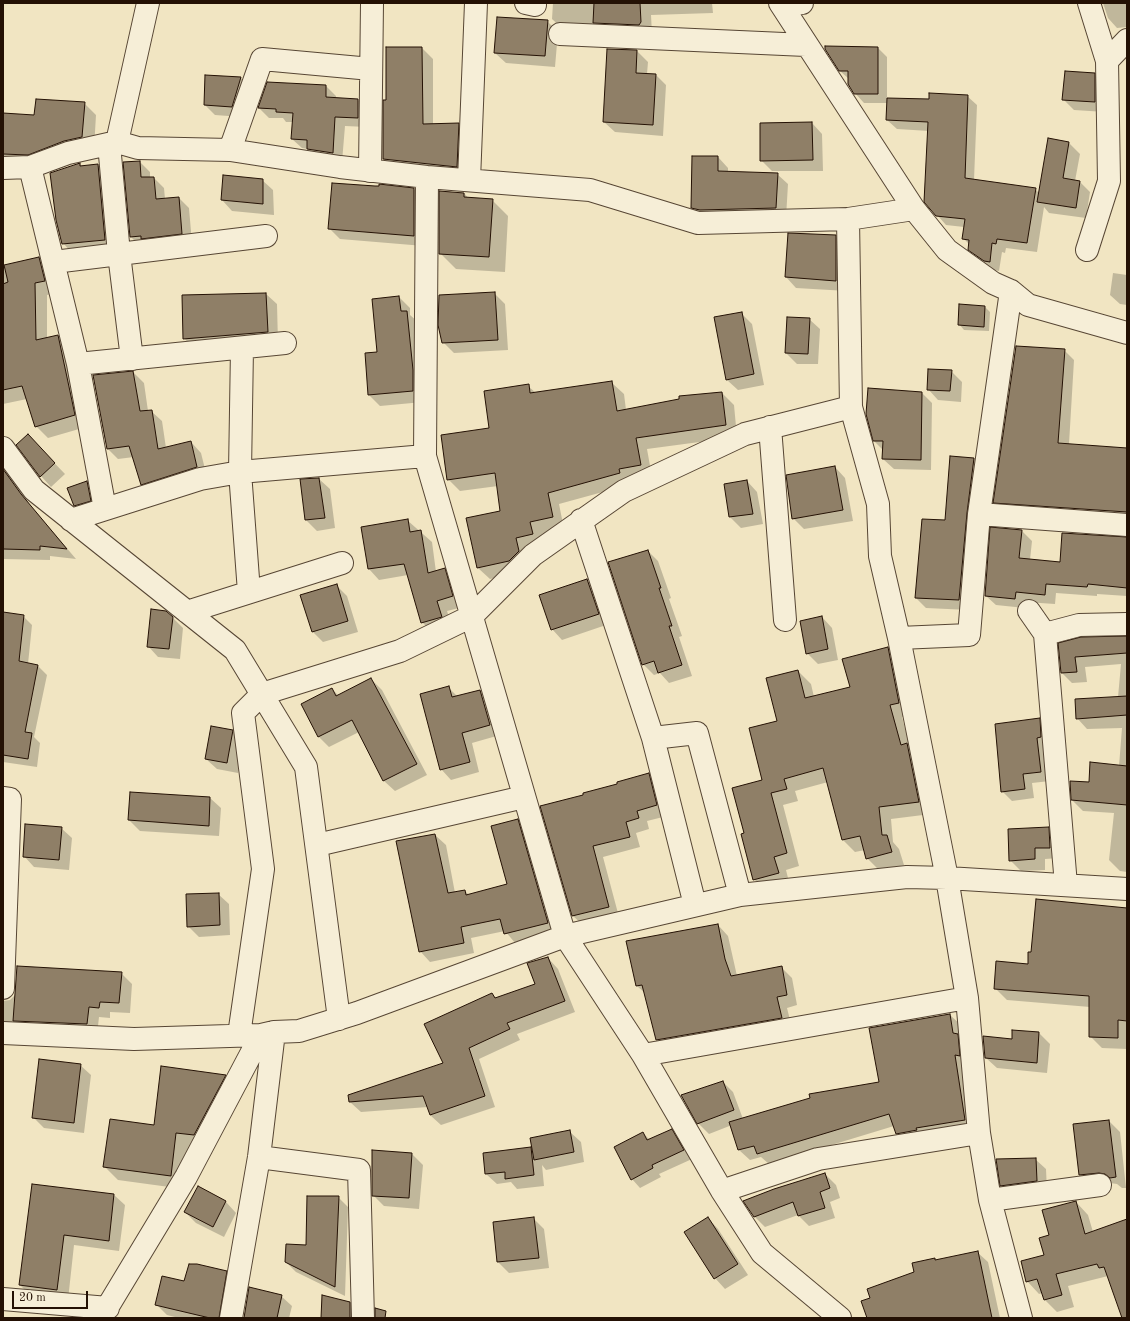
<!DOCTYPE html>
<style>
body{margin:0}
#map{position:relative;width:1130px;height:1321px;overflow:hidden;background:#f1e5c2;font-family:"Old Standard TT",serif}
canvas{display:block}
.frame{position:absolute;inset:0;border:4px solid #241104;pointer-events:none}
.scale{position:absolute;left:12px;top:1291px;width:76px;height:18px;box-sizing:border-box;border:2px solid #241104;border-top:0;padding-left:5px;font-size:12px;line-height:14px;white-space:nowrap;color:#241104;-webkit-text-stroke:3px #f6eed7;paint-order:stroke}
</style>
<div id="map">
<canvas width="1130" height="1321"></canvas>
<div class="frame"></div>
<div class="scale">20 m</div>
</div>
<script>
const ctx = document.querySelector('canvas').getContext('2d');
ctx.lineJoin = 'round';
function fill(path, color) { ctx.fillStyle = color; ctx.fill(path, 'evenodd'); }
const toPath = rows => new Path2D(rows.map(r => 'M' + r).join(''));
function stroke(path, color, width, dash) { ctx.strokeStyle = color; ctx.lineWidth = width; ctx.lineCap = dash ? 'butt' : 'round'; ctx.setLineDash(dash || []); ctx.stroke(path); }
fill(toPath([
 [553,3,712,3,713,13,651,15,652,34,564,30,552,19],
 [1103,3,1127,3,1127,27,1117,28,1108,18],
 [547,21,558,32,555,67,506,63,495,53],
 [422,48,433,59,433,125,458,124,469,135,467,177,394,170,384,159,387,101],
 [878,48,887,57,887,99,930,100,967,96,977,105,974,180,1035,189,1040,194,1049,140,1069,143,1080,154,1075,181,1080,182,1090,192,1086,218,1049,213,1044,207,1037,252,1006,248,1005,253,1002,252,999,271,994,270,979,259,969,249,970,245,963,238,964,227,946,225,924,200,929,131,897,129,887,120,888,103,864,103,855,93,849,79,840,71],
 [608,50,637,51,648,62,647,74,656,75,666,85,663,136,615,132,604,122],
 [1094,74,1105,85,1105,112,1074,110,1063,99],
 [241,78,251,88,242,117,215,115,205,105],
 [268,83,326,86,336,96,336,98,358,100,368,109,367,127,345,126,342,162,318,159,308,149,302,148,292,139,293,122,286,122,283,118,269,118,259,108],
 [84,103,96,115,94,149,76,153,3,158,3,114,35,116],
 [812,123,822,134,823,171,772,171,761,160],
 [718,157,728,168,728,173,777,174,788,184,786,218,702,218,692,207],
 [140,162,150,172,150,178,154,178,164,188,165,199,179,198,189,208,192,243,141,247,131,237],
 [80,164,82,167,98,165,109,176,115,250,73,254,63,243],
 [262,180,273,190,274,215,232,211,222,200],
 [414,189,425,200,424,246,340,239,329,228],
 [464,193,469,199,492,200,508,216,505,272,456,269,440,253],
 [835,236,846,247,847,291,796,288,786,277],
 [39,258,51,270,56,293,47,295,47,338,58,336,70,348,86,427,48,438,36,426,27,399,3,404,3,266],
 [1113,273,1127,275,1127,305,1120,304,1110,295],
 [494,293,505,304,508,350,454,353,443,342],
 [266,294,277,304,278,343,194,349,184,338],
 [399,297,410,308,410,315,418,322,423,402,380,406,369,395,366,354,378,353],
 [960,305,985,307,990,312,989,331,964,330,959,324],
 [741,313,752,324,764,385,738,390,727,380],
 [809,319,820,329,818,364,797,364,786,353],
 [1064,350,1074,360,1069,444,1127,479,1127,522,1005,512,994,502],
 [951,371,962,382,961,402,938,400,928,389],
 [133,372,144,383,148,411,151,411,162,421,166,448,191,442,201,453,207,477,153,495,142,484,134,457,118,459,108,449],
 [612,383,624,394,626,410,722,393,734,405,737,437,647,449,652,477,632,484,559,504,564,529,542,534,544,546,521,572,490,579,478,568,501,512,498,486,460,491,448,479,528,386,536,393],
 [922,393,932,403,931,470,894,469,883,459,883,450,874,441],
 [38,446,65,474,51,487,41,476],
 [951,457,974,458,984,469,969,610,926,608,916,598,946,521],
 [835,467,845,478,853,521,804,529,793,518],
 [3,470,11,477,31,506,76,559,50,556,50,560,3,559],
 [319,479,330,489,335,528,317,531,306,520],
 [747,481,757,492,763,524,741,528,730,517,725,485],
 [87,482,92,487,95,506,80,510,75,505],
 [407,520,432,542,436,572,444,570,455,580,463,607,447,611,452,627,433,633,422,622,408,575,379,580,369,569],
 [1022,531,1032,541,1030,560,1061,563,1127,538,1127,596,1097,594,1097,596,1056,593,1055,604,1025,602,1025,608,996,605,986,596],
 [648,551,658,561,671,598,669,599,682,636,679,637,692,676,669,683,660,673,654,675,643,664],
 [587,580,598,591,609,624,562,640,552,629],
 [336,585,347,596,358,632,323,642,312,631],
 [3,613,23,616,32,625,28,664,38,666,47,675,34,737,40,743,37,767,3,762],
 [172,617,183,628,180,659,158,657,148,646],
 [822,617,832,628,838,660,818,664,807,653],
 [1127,636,1127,872,1120,871,1109,860,1114,813,1083,811,1072,800,1090,783,1119,766,1122,728,1087,729,1077,718,1118,697,1121,664,1085,667,1087,682,1072,683,1062,673,1059,644],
 [888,648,900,661,911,715,902,717,910,747,919,757,931,814,891,819,893,842,899,849,904,865,880,871,867,858,865,850,855,852,843,840,828,782,795,791,798,801,783,805,799,866,786,870,790,886,767,892,754,879,745,834,764,780,778,722,798,671,811,684,814,697,851,687],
 [371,679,382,690,427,775,395,791,384,781,359,732,329,747,319,737,302,704,332,689,339,696],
 [448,687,458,697,480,691,490,701,500,735,472,743,479,772,451,780,441,769],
 [1039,719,1049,729,1050,781,1032,783,1034,798,1012,801,1002,791],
 [232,730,243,741,238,773,217,769,206,759],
 [649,774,659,785,667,816,647,821,649,829,636,833,640,847,603,857,619,917,584,926,573,916,541,807,585,796],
 [131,793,210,798,221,808,219,836,140,831,129,820],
 [517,820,528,830,558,933,516,944,505,931,471,938,474,953,430,962,420,951,435,835,446,845,455,893,465,891,469,895,508,885],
 [61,828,72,838,69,870,34,867,24,856],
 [1048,828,1059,838,1060,858,1045,859,1045,870,1021,871,1010,860],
 [218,894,229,904,230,935,199,937,188,926],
 [1127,909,1127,1049,1102,1048,1090,1036,1090,1007,1007,1000,995,988,1029,965],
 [718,925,728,936,737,976,781,967,792,978,797,1005,787,1008,792,1028,667,1050,657,1040,646,994,637,986],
 [548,958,558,969,575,1012,517,1034,520,1040,479,1059,495,1107,441,1125,430,1115,428,1107,361,1112,350,1102,444,1063,492,994,497,999,536,984],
 [18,967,121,973,132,984,130,1013,110,1012,110,1018,99,1017,97,1035,3,1030,3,1001,10,1000,15,995],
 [950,1015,961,1025,975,1130,907,1144,897,1133,894,1126,769,1164,761,1157,750,1160,739,1150,732,1125,709,1134,698,1123,723,1082,733,1092,743,1119,880,1082],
 [1013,1031,1039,1033,1050,1044,1047,1073,997,1068,986,1058,1012,1040],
 [80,1065,91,1075,84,1133,44,1128,33,1117],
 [225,1076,239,1089,208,1148,190,1146,184,1189,118,1180,105,1167,155,1127],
 [1109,1121,1120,1132,1126,1188,1122,1188,1117,1184,1110,1183,1091,1185,1080,1175],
 [671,1130,680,1139,692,1159,659,1174,661,1177,640,1188,632,1179,643,1133,650,1140],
 [570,1132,581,1142,584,1162,546,1170,542,1165,544,1186,517,1189,511,1182,497,1184,486,1174,530,1148,534,1152],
 [373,1151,412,1154,423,1165,419,1209,384,1206,373,1195],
 [1035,1159,1046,1169,1047,1191,1012,1196,1001,1185],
 [825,1174,836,1185,840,1198,830,1202,835,1218,809,1226,798,1215,765,1227,755,1217],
 [33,1185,114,1195,125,1205,119,1251,74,1245,68,1300,31,1296,20,1285],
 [198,1188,226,1202,236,1213,224,1237,196,1223,185,1212],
 [338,1197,348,1207,345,1296,296,1272,286,1262,307,1246],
 [1076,1202,1088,1215,1093,1232,1127,1220,1127,1309,1108,1276,1068,1286,1074,1307,1057,1312,1045,1300,1042,1293,1039,1294,1027,1281,1045,1256,1050,1236],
 [708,1218,718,1229,748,1275,725,1289,715,1278],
 [534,1219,544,1229,549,1268,509,1273,498,1262,494,1223],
 [977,1252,988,1262,1000,1318,868,1318,871,1299,934,1259,936,1261],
 [226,1272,237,1282,231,1318,179,1318,167,1315,156,1304,185,1282],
 [281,1296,292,1306,289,1318,244,1318],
 [350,1302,360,1313,360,1318,322,1318]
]), '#0003');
const building = toPath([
 [594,3,640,3,641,22,639,25,593,23,594,3],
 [497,17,548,20,545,56,494,53,497,17],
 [825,46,878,47,878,94,854,94,848,84,848,71,839,71,825,49,825,46],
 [386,47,422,47,423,124,459,123,457,167,383,159,383,100,386,100,386,47],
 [607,49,637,50,636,73,656,74,653,125,603,122,607,49],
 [1065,71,1095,73,1095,102,1062,100,1065,71],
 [205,75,241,77,232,107,204,105,205,75],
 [267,82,326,85,326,97,358,99,358,118,335,117,333,153,307,149,307,140,291,139,293,113,276,112,276,109,258,108,267,82],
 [929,93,968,95,965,178,1036,188,1027,243,997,239,996,244,992,243,990,262,984,261,968,250,969,240,962,239,965,219,936,216,924,202,928,122,886,120,887,98,929,99,929,93],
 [36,99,85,102,82,137,64,141,28,155,3,154,3,113,34,115,36,99],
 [812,122,813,160,760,161,760,123,812,122],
 [1048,138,1069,142,1063,178,1080,181,1076,208,1037,202,1048,138],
 [692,156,718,156,718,171,778,173,776,208,700,210,691,208,692,156],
 [140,161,141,177,154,177,156,199,179,197,182,234,141,239,141,236,130,237,123,162,140,161],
 [80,163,80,166,98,164,105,240,62,244,56,220,50,173,80,163],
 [223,175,263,179,263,204,221,200,223,175],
 [332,183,375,186,379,186,379,184,414,188,414,236,328,229,332,183],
 [439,191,464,193,464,197,493,199,489,257,439,254,439,191],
 [788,233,836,235,836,281,785,277,788,233],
 [39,257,45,281,35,283,36,340,58,335,75,415,35,427,22,386,3,390,3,284,8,282,4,265,39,257],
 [495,292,498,340,442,343,438,325,439,295,495,292],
 [266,293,268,332,183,339,182,295,266,293],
 [399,296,401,311,407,311,413,370,413,391,368,395,365,353,377,352,372,299,399,296],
 [959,304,985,306,984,327,958,325,959,304],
 [742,312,754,374,726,380,714,317,742,312],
 [787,317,810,318,808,354,785,353,787,317],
 [1016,346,1065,349,1058,443,1127,448,1127,512,993,503,1016,346],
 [928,369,952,370,950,391,927,390,928,369],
 [133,371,140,411,152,410,158,449,191,441,197,467,141,485,129,446,107,449,93,375,133,371],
 [612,381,617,411,679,399,679,396,722,392,726,425,636,438,641,465,619,469,620,473,548,493,553,517,530,522,533,534,516,538,519,551,509,561,477,568,466,518,500,511,495,473,447,480,441,435,489,428,484,391,529,384,530,393,612,381],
 [868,388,922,392,921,460,882,459,883,441,873,441,866,414,868,388],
 [28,434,55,463,40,477,16,445,28,434],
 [950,456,974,458,967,513,959,600,915,598,922,519,945,520,950,456],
 [835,466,843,510,792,519,786,475,835,466],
 [3,469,21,494,67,549,40,546,40,550,3,549,3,469],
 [319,478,325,518,305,520,300,479,319,478],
 [747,480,753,514,729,517,724,484,747,480],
 [87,481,91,501,74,506,67,488,87,481],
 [408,519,410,532,421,530,428,573,445,568,453,596,437,601,442,617,421,623,404,564,368,569,361,527,408,519],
 [990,527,1022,530,1019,558,1060,562,1062,533,1127,537,1127,588,1088,584,1087,587,1046,584,1045,595,1016,592,1015,599,985,596,990,527],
 [648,550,661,588,659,588,672,626,669,626,682,665,658,673,654,661,642,665,608,562,648,550],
 [587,579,599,614,551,630,539,595,587,579],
 [337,584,348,621,312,632,300,595,337,584],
 [151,609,166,611,173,617,169,649,147,647,151,609],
 [3,612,24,615,19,661,38,665,25,732,32,733,28,759,3,755,3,612],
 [822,616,828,649,806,654,800,621,822,616],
 [1127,636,1127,653,1075,657,1077,672,1061,673,1058,643,1081,637,1127,636],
 [888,647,899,703,890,705,901,745,907,743,919,802,879,807,882,835,887,835,892,852,866,859,860,836,842,840,823,768,784,779,787,789,771,793,787,853,774,857,779,873,753,880,741,834,744,833,732,788,762,780,749,728,777,721,766,678,798,670,805,698,850,687,842,659,888,647],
 [371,678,417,764,383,781,352,720,318,737,301,704,332,688,336,696,371,678],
 [449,686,452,697,480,690,490,725,462,733,470,762,440,770,420,694,449,686],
 [1127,696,1127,715,1076,719,1075,699,1127,696],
 [1040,718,1041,737,1037,738,1041,772,1023,774,1025,789,1001,792,995,724,1040,718],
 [211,726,233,730,227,763,205,759,211,726],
 [1090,762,1127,766,1127,805,1071,800,1070,781,1089,782,1090,762],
 [649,773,657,805,637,811,639,818,626,822,630,837,593,846,609,907,572,916,540,806,583,795,583,793,617,784,617,782,649,773],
 [130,792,210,797,209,826,128,820,130,792],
 [518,819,548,923,504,934,500,919,461,927,464,943,419,952,396,841,435,834,448,893,465,890,466,895,507,884,491,826,518,819],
 [25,824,62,827,59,860,23,857,25,824],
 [1049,827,1050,848,1035,848,1035,859,1009,861,1008,829,1049,827],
 [219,893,220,925,187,927,186,894,219,893],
 [1036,899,1127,908,1127,1021,1118,1020,1118,1038,1089,1037,1089,996,994,989,996,961,1028,964,1028,952,1031,952,1036,899],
 [718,924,725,959,731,976,782,966,787,995,777,997,782,1018,656,1040,642,985,636,986,626,941,718,924],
 [548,957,565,1001,507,1023,510,1029,469,1048,485,1096,430,1115,423,1096,349,1102,348,1095,443,1063,424,1024,492,993,495,998,535,984,527,963,548,957],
 [17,966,122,972,119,1003,100,1002,99,1008,89,1007,87,1024,13,1021,17,966],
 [950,1014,953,1033,958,1034,960,1056,955,1055,965,1120,916,1128,917,1130,896,1134,889,1114,757,1154,754,1146,738,1150,729,1122,810,1098,809,1094,879,1082,869,1028,950,1014],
 [1012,1030,1039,1032,1037,1063,985,1058,983,1036,1012,1039,1012,1030],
 [39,1059,81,1064,74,1123,32,1118,39,1059],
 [161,1066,226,1075,194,1135,176,1133,171,1176,103,1167,110,1119,154,1125,161,1066],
 [723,1081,734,1110,697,1124,681,1095,723,1081],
 [1109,1120,1116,1177,1110,1178,1105,1174,1099,1173,1079,1175,1073,1124,1109,1120],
 [672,1129,684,1150,652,1165,653,1168,631,1180,614,1147,643,1132,647,1140,672,1129],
 [570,1130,574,1152,534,1160,530,1138,570,1130],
 [531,1147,534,1175,505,1179,505,1172,485,1174,483,1153,531,1147],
 [372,1150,412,1153,409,1198,372,1196,372,1150],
 [1036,1158,1037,1181,1000,1186,996,1159,1036,1158],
 [825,1173,830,1188,820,1192,825,1208,798,1216,793,1202,754,1217,743,1201,774,1189,825,1173],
 [32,1184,114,1194,109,1241,64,1235,57,1290,19,1285,32,1184],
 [198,1186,226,1201,213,1227,184,1212,198,1186],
 [307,1196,339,1196,335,1287,285,1262,286,1244,306,1245,307,1196],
 [1076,1201,1085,1234,1127,1219,1127,1318,1122,1318,1104,1267,1099,1268,1097,1264,1056,1274,1062,1295,1044,1300,1037,1279,1026,1282,1021,1261,1044,1255,1039,1238,1049,1235,1042,1210,1076,1201],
 [534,1217,539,1258,497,1262,493,1222,534,1217],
 [708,1217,738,1264,714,1279,684,1232,708,1217],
 [978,1251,992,1318,867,1318,861,1301,870,1298,867,1289,914,1272,912,1263,935,1258,935,1260,978,1251],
 [189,1264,197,1264,227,1271,219,1318,210,1318,155,1305,162,1276,184,1281,189,1264],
 [249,1287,282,1295,277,1318,244,1318,249,1287],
 [322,1295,350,1302,350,1318,321,1318,322,1295],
 [375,1308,386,1311,385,1318,375,1318,375,1308]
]);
fill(building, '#8f7f67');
stroke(building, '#241104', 1);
const street = toPath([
 [526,3,535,5,535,3],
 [780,3,914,209,947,250,993,283,1011,291,1028,305,1127,333],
 [782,6,802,3],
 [560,34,806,45],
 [1107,61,1127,40],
 [117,142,148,3],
 [109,144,119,254,132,359],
 [230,150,262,59,371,69],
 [30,167,78,364,105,509],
 [3,168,30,167,68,153,117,142,138,148,230,150,340,167,427,177,590,190,698,223,848,219,914,209],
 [370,171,372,3],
 [427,177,425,456,565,936,643,1055,722,1191,762,1253,840,1318],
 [469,180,476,3],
 [848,219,851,407,878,504,880,556,899,638,947,878,967,998,979,1133,990,1200,1021,1318],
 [1087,250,1109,181,1107,61,1089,3],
 [54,262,266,236],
 [242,348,240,472,249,592],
 [78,364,285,343],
 [770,427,785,620],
 [3,448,34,490,235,650,306,767,339,1019],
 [979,514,1127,525],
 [71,520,200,479,240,472,425,456],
 [581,520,653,738,695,905],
 [1029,611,1045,634,1066,885],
 [187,612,342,563],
 [1045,634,1079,625,1127,624],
 [899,638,969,635,979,514,1011,291],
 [653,738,697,733,740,895],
 [3,798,10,799,3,988],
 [317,845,524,797],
 [3,1033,134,1039,261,1035,274,1032,299,1031,357,1013,565,936,740,895,907,877,947,878,1127,889],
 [239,1035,263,869,243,713,262,694,400,651,472,616,533,555,624,491,745,434,851,407],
 [643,1055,967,998],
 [259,1157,359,1170,363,1318],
 [722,1191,818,1159,979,1133],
 [990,1200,1100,1185],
 [3,1299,108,1308],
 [101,1318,186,1177,261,1035],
 [231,1318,259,1157,274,1032]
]);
stroke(street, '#574634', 24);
stroke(street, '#f6eed7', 22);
</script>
